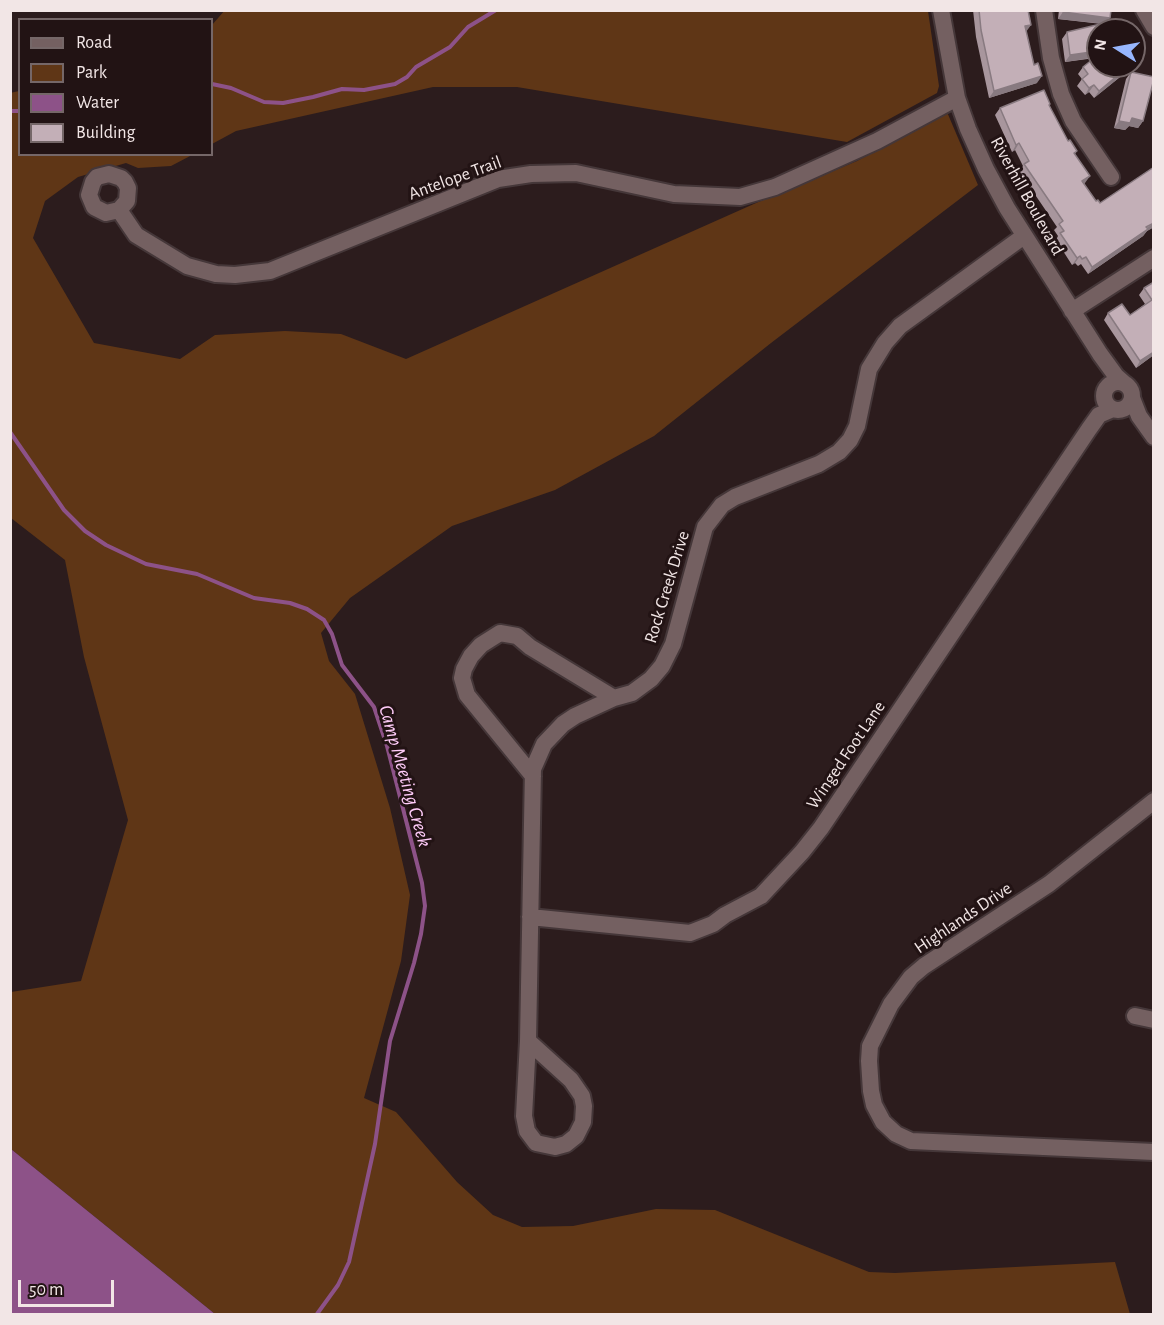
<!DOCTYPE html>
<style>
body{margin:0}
#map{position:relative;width:1164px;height:1325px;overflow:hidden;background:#2c1c1d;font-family:"Alegreya Sans",sans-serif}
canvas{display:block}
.frame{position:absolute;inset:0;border:12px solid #f2e6e6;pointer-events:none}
.legend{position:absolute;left:18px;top:18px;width:195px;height:138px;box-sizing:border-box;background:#221314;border:2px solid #756768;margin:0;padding:8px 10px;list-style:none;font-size:18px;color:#f2e6e6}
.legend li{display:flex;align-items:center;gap:12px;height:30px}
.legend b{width:30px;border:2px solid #756768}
.north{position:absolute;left:1086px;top:18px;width:60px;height:60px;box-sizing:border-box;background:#221314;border:2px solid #756768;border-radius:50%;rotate:281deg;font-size:16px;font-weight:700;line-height:24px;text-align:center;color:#f2e6e6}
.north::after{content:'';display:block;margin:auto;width:21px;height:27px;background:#97b6fd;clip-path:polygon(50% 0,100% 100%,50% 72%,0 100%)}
.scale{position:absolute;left:18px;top:1280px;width:96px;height:27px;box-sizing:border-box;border:3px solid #f2e6e6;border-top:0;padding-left:8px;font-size:18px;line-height:21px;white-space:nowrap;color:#f2e6e6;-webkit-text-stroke:4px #221314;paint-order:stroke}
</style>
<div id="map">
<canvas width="1164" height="1325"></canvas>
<div class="frame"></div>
<ul class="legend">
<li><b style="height:8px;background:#746061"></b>Road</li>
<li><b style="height:16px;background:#5f3616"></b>Park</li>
<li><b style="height:16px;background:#8d5288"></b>Water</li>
<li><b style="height:16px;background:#c3afb7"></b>Building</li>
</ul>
<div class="north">N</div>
<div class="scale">50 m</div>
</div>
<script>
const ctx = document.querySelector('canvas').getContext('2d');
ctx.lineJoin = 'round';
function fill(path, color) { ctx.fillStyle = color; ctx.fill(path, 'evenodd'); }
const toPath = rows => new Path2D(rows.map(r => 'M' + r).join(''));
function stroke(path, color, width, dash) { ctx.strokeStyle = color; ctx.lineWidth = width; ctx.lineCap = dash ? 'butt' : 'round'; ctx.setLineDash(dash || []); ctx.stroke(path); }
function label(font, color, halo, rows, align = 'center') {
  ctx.font = font + ' "Alegreya Sans",sans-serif'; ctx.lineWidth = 6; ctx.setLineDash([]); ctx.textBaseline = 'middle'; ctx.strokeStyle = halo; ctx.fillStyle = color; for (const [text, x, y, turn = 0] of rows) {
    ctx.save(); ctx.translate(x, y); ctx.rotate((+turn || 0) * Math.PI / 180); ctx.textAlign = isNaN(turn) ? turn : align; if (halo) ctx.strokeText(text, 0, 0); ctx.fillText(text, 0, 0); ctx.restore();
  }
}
fill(toPath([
 [225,10,928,11,939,86,937,93,847,142,517,87,433,87,236,131,212,144,212,25],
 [19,91,20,154,192,155,171,166,138,168,126,163,78,177,45,201,33,238,94,343,180,359,215,335,285,331,341,334,406,359,756,203,857,161,947,112,978,185,771,343,654,436,555,490,452,526,350,598,321,633,329,661,355,694,390,808,410,895,401,961,364,1098,396,1112,457,1182,493,1215,522,1227,573,1226,656,1209,715,1210,869,1272,895,1273,1115,1262,1130,1314,215,1314,11,1149,11,992,81,981,128,820,84,657,65,560,11,518,10,93]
]), '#5f3616');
fill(toPath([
 [11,1149,215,1314,11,1314]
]), '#8d5288');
stroke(toPath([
 [212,84,231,88,264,102,283,103,313,97,342,89,364,90,395,84,407,77,416,67,450,47,468,27,496,10],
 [10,111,20,111],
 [10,432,64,510,85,531,106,545,146,564,197,574,254,598,290,603,307,609,324,620,332,634,342,665,374,707,387,746,422,883,425,906,421,934,414,963,390,1041,375,1144,349,1262,338,1285,317,1314]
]), '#8d5288', 4);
const minor = toPath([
 [941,10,957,98,968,129,986,169,1007,208,1100,354,1116,376,1125,384],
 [1044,10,1051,58,1061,94,1073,121,1111,177],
 [1144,10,1154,27],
 [119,210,127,201,128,188,125,182,121,178,109,174,97,177,93,182,89,195,94,207,106,213,119,210,136,235,187,266,216,274,235,275,270,271,498,179,531,174,576,173,674,194,740,197,775,187,877,141,957,98],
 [1072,311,1154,258],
 '1104 396a14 14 0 1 1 28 0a14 14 0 1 1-28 0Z',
 [1132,398,1139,416,1154,437],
 [533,776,467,695,462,678,464,669,471,656,481,645,500,633,517,636,530,647,614,698],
 [1154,801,1049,884,924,966,911,977,891,1004,870,1046,869,1061,871,1091,874,1105,883,1122,896,1134,911,1141,1154,1152],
 [530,917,690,933,713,924,725,915,761,896,802,852,821,828,1089,429,1099,415,1113,409],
 [1135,1016,1154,1020],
 [528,1041,571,1080,582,1096,584,1106,583,1122,576,1136,566,1144,555,1147,536,1143,527,1131,524,1116,528,1041,533,769,544,744,563,724,575,716,614,698,632,693,651,679,662,666,673,644,705,527,722,505,735,497,819,464,839,452,850,440,857,426,869,369,885,343,900,326,1024,236]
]);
stroke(minor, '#453739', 20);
stroke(minor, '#746061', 16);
fill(toPath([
 [973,10,1028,10,1026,32,1037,83,989,98,976,37],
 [1059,10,1111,10,1106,23,1098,66,1123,66,1120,69,1120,77,1094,98,1089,92,1085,95,1077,86,1082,79,1078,74,1083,67,1095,58,1065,62,1062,39,1067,32,1102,24,1058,19],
 [1131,72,1152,86,1154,83,1154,90,1152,87,1143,121,1138,128,1129,126,1125,130,1114,128,1126,79],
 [1049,106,1068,141,1077,151,1075,154,1085,183,1084,184,1096,201,1100,203,1154,167,1154,227,1147,231,1143,236,1088,274,1081,264,1078,266,1075,263,1072,265,1056,240,1058,236,1054,230,1057,227,1019,171,1023,166,1015,150,1012,152,995,115,1000,108],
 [1154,282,1154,354,1151,357,1136,368,1104,320,1108,313,1130,315,1145,304,1139,295,1144,288]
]), '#a8969d');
fill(toPath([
 [1063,12,1110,18,1105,24,1058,19],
 [1031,25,1026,32,1025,26],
 [1098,51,1098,57,1065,62,1070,55],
 [1124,70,1120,77,1094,98,1099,91],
 [1042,76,1037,83,989,98,994,91],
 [1094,85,1089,92,1085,95,1089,88],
 [1132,118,1143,121,1138,128,1129,126,1125,130,1114,128,1119,121],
 [1019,143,1015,150,1012,152,1016,145],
 [1090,176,1085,183,1077,188,1082,181],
 [1154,223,1154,227,1147,231,1143,236,1088,274,1092,267],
 [1080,256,1075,263,1072,265,1077,258],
 [1154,352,1154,354,1151,357,1136,368,1140,361]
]), '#887a80');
const building = toPath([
 [979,10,1028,10,1031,25,1025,26,1034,65,1038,63,1042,76,994,91,981,30,979,10],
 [1063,10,1111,10,1110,18,1063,12,1063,10],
 [1109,22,1112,30,1098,30,1098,51,1070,55,1067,32,1109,22],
 [1098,55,1098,66,1120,66,1117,68,1124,70,1099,91,1094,85,1089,88,1082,79,1088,74,1083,67,1098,55],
 [1131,72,1154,77,1154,79,1143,121,1132,118,1130,123,1119,121,1131,72],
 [1044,90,1050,104,1049,105,1068,141,1070,140,1077,151,1074,153,1090,176,1082,181,1096,201,1098,200,1100,203,1154,167,1154,223,1146,227,1148,229,1092,267,1086,257,1082,259,1080,256,1077,258,1060,233,1064,231,1059,224,1063,221,1024,164,1029,161,1019,143,1016,145,1000,108,1044,90],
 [1154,282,1154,352,1140,361,1108,313,1122,304,1130,315,1152,300,1144,288,1154,282]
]);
fill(building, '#c3afb7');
stroke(building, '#887a80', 1.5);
label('18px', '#f2e6e6', '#221314', [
 ["Antelope Trail",455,178,-20],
 ["Riverhill Boulevard",1027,196,61],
 ["Rock Creek Drive",667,587,-73],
 ["Winged Foot Lane",846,755,-56],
 ["Highlands Drive",963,918,-34]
]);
label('italic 20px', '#ffccf9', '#221314', [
 ["Camp Meeting Creek",405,776,74]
]);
</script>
